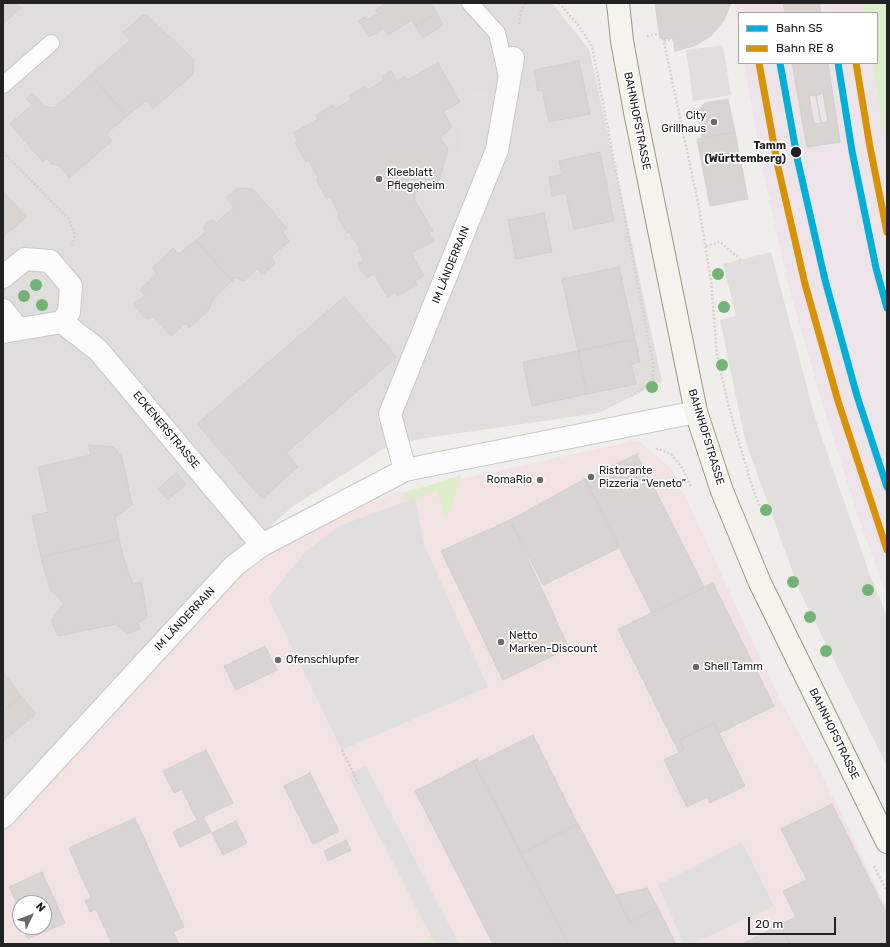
<!DOCTYPE html>
<meta charset="utf-8">
<style>
body{margin:0}
#map{position:relative;width:890px;height:947px;overflow:hidden;background:#f0eeeb;font-family:Rubik,sans-serif}
canvas{display:block}
.frame{position:absolute;inset:0;border:4px solid #222;pointer-events:none}
.legend{position:absolute;left:738px;top:12px;width:140px;height:52px;box-sizing:border-box;background:#fff;border:1px solid #a7a7a7;margin:0;padding:5px 7px;list-style:none;font-size:12px;color:#222}
.legend li{display:flex;align-items:center;gap:8px;height:20px}
.legend b{width:20px;border:1px solid #a7a7a7}
.north{position:absolute;left:12px;top:895px;width:40px;height:40px;box-sizing:border-box;background:#fff;border:1px solid #a7a7a7;border-radius:50%;rotate:47deg;font-size:11px;font-weight:700;line-height:16px;text-align:center;color:#222}
.north::after{content:'';display:block;margin:auto;width:14px;height:18px;background:#6a6968;clip-path:polygon(50% 0,100% 100%,50% 72%,0 100%)}
.scale{position:absolute;left:748px;top:917px;width:88px;height:18px;box-sizing:border-box;border:2px solid #222;border-top:0;padding-left:5px;font-size:12px;line-height:14px;white-space:nowrap;color:#222;-webkit-text-stroke:3px #fff;paint-order:stroke}
</style>
<div id="map">
<canvas width="890" height="947"></canvas>
<div class="frame"></div>
<ul class="legend">
<li><b style="height:5px;background:#02b0d7"></b>Bahn S5</li>
<li><b style="height:5px;background:#d79205"></b>Bahn RE 8</li>
</ul>
<div class="north">N</div>
<div class="scale">20 m</div>
</div>
<script>
const ctx = document.querySelector('canvas').getContext('2d');
ctx.lineJoin = 'round';
function fill(path, color) { ctx.fillStyle = color; ctx.fill(path, 'evenodd'); }
const toPath = rows => new Path2D(rows.map(r => 'M' + r).join(''));
function stroke(path, color, width, dash) { ctx.strokeStyle = color; ctx.lineWidth = width; ctx.lineCap = dash ? 'butt' : 'round'; ctx.setLineDash(dash || []); ctx.stroke(path); }
function label(font, color, halo, rows, align = 'center') {
  ctx.font = font + ' Rubik,sans-serif'; ctx.lineWidth = 3.5; ctx.setLineDash([]); ctx.textBaseline = 'middle'; ctx.strokeStyle = halo; ctx.fillStyle = color; for (const [text, x, y, turn = 0] of rows) {
    ctx.save(); ctx.translate(x, y); ctx.rotate((+turn || 0) * Math.PI / 180); ctx.textAlign = isNaN(turn) ? turn : align; if (halo) ctx.strokeText(text, 0, 0); ctx.fillText(text, 0, 0); ctx.restore();
  }
}
fill(toPath([
 [3,3,552,3,589,49,662,381,599,413,419,439,383,449,292,507,238,556,3,809]
]), '#dfdedc');
fill(toPath([
 [638,440,673,470,779,698,820,771,887,908,887,944,3,944,3,831,264,548,392,494],
 [20,903,44,903,44,927,20,927]
]), '#f1e3e1');
fill(toPath([
 [734,3,863,3,864,13,739,13,739,35],
 [744,63,872,63,887,153,887,597,857,513,823,406,789,288,763,171]
]), '#ede4e9');
fill(toPath([
 [863,3,887,3,887,153,872,63,877,63,877,13,864,13],
 [461,475,446,520,437,492,406,501,403,494],
 [431,935,435,944,419,944]
]), '#ddeccb');
fill(toPath([
 [723,45,731,95,693,101,686,50],
 [466,92,490,94,478,185,455,183],
 [771,252,816,421,871,578,887,616,887,766,800,592,745,440,720,320,736,316,723,264],
 [415,498,424,544,488,687,342,750,268,598,305,552,339,526],
 [366,766,459,944,435,944,348,775],
 [742,842,774,906,692,944,684,944,658,885]
]), '#e0dfde');
const building = toPath([
 [3,3,16,3,21,8,3,24,3,3],
 [386,3,430,3,437,13,415,26,412,20,388,35,384,28,369,37,359,21,365,17,367,20,378,14,376,10,386,3],
 [655,3,731,3,724,20,711,36,694,46,675,51,673,38,660,39,655,3],
 [783,3,819,3,821,13,785,13,783,3],
 [437,13,443,25,423,38,415,26,437,13],
 [143,15,147,15,194,60,193,74,153,109,146,101,127,116,91,75,130,40,123,32,143,15],
 [579,61,590,114,549,122,542,90,538,91,534,70,579,61],
 [438,63,460,102,443,112,452,127,440,138,448,148,438,185,419,181,414,199,433,231,429,233,434,241,411,253,424,276,415,281,417,285,397,296,395,292,388,297,374,274,367,278,359,268,360,268,358,264,364,260,358,251,360,249,349,232,347,233,337,216,339,214,330,197,327,199,316,180,319,179,308,160,306,162,295,143,298,142,293,133,318,119,316,115,333,105,335,109,351,100,349,96,365,86,368,90,384,80,382,76,391,71,397,81,405,76,407,80,438,63],
 [792,63,828,63,840,142,807,147,792,63],
 [91,75,127,116,106,134,112,141,69,178,59,166,51,164,47,158,43,162,10,124,32,105,26,98,32,93,44,106,54,108,91,75],
 [823,93,828,122,821,123,816,95,823,93],
 [816,95,821,123,814,124,809,96,816,95],
 [728,99,735,132,702,138,697,112,705,103,728,99],
 [735,132,748,199,710,206,697,139,735,132],
 [600,152,614,221,574,229,566,193,552,196,549,177,562,174,559,161,600,152],
 [237,188,253,189,287,228,282,232,289,241,271,257,275,263,262,275,257,269,244,281,236,278,232,281,196,240,206,232,203,227,212,219,216,223,234,207,226,198,237,188],
 [3,191,7,196,3,200,3,191],
 [7,196,26,217,3,237,3,200,7,196],
 [544,213,552,252,516,259,508,220,544,213],
 [196,240,232,281,211,302,209,310,189,328,186,323,171,336,153,317,146,319,133,305,145,295,140,290,157,274,152,268,173,248,179,254,196,240],
 [619,267,635,339,578,351,562,279,619,267],
 [344,297,397,357,286,453,298,467,262,499,197,424,344,297],
 [635,339,640,362,631,364,636,384,587,394,578,351,635,339],
 [578,351,587,394,532,406,523,362,578,351],
 [89,445,113,447,122,457,132,505,115,517,119,539,41,557,32,516,48,512,38,467,91,455,89,445],
 [637,454,704,587,652,613,585,479,637,454],
 [176,473,186,484,168,500,158,489,176,473],
 [585,479,619,548,543,585,510,520,585,479],
 [510,520,569,648,503,680,441,551,510,520],
 [119,539,124,560,133,584,142,582,147,618,138,622,140,629,127,634,116,624,58,636,51,620,64,603,50,590,41,557,119,539],
 [713,583,774,706,719,733,714,723,679,740,684,750,679,752,618,629,713,583],
 [265,646,277,670,236,690,224,666,265,646],
 [3,673,8,678,3,682,3,673],
 [8,678,21,696,3,711,3,682,8,678],
 [21,696,36,714,3,741,3,711,21,696],
 [714,723,745,786,710,803,707,797,687,807,664,760,684,750,679,740,714,723],
 [533,735,578,824,521,853,473,761,477,758,479,762,533,735],
 [206,750,233,803,203,817,211,832,180,847,173,832,197,820,182,789,174,793,163,771,206,750],
 [473,761,521,853,568,943,493,944,415,791,473,761],
 [310,773,339,831,313,844,284,786,310,773],
 [832,804,887,914,887,944,790,944,780,925,796,917,783,891,807,880,781,829,832,804],
 [135,818,184,927,173,932,179,944,112,944,96,909,90,912,85,901,91,898,69,848,135,818],
 [236,821,247,843,223,855,212,833,236,821],
 [578,824,630,922,658,908,676,944,566,944,568,943,521,853,578,824],
 [346,840,351,850,328,861,324,851,346,840],
 [42,872,65,923,28,939,22,927,44,927,44,903,20,903,20,910,9,887,42,872],
 [647,888,658,908,630,922,616,895,647,888],
 [20,911,20,922,16,913,20,911],
 [780,925,790,944,742,944,780,925]
]);
fill(building, '#d7d4d2');
stroke(building, '#d3d0cc', 1);
const lane = toPath([
 [470,3,497,33,507,77],
 [3,85,51,43]
]);
const street = toPath([
 [3,277,25,259,50,261,71,286,69,312,62,322],
 [3,310,18,329],
 [3,332,62,322,98,350,262,545],
 [405,470,390,414,497,150,513,58],
 [3,817,234,566,262,545,405,470,696,412]
]);
const secondary = toPath([
 [618,3,622,41,635,112,696,412,722,491,760,583,887,842]
]);
stroke(lane, '#c9c8c7', 18);
stroke(street, '#c9c8c7', 24);
stroke(secondary, '#999a82', 24);
stroke(toPath([
 [559,3,578,25,592,46,653,363,653,381,630,397],
 [658,3,662,33,699,207,711,280,717,355,728,404,751,483,760,507],
 [519,24,521,11,525,3],
 [647,36,662,33],
 [664,41,673,40],
 [3,152,68,218,75,235,72,245],
 [706,246,720,242,742,261],
 [656,449,659,449,672,455,683,469,691,487],
 [342,750,359,785],
 [874,866,887,892]
]), '#dccecd', 2.5, [2, 2]);
stroke(lane, '#fdfcfc', 16);
stroke(street, '#fdfcfc', 22);
stroke(secondary, '#f4f4ed', 22);
stroke(toPath([
 [780,63,798,162,825,280,857,396,887,487],
 [838,63,852,151,876,268,887,308]
]), '#02b0d7', 7);
stroke(toPath([
 [759,63,778,167,805,284,838,401,887,550],
 [856,63,870,147,887,232]
]), '#d79205', 7);
ctx.fillStyle = '#73b476';
for (const [x, y] of [
 [718,274],
 [36,285],
 [24,296],
 [42,305],
 [724,307],
 [722,365],
 [652,387],
 [766,510],
 [793,582],
 [868,590],
 [810,617],
 [826,651]
]) { ctx.beginPath(); ctx.arc(x, y, 6, 0, 2 * Math.PI); ctx.fill(); }
for (const [x, y, r, color] of [
 [714,122,4,"#6a6968"],
 [796,152,6,"#222"],
 [379,179,4,"#6a6968"],
 [591,477,4,"#6a6968"],
 [540,480,4,"#6a6968"],
 [501,642,4,"#6a6968"],
 [278,660,4,"#6a6968"],
 [696,667,4,"#6a6968"]
]) { const dot = new Path2D(); dot.arc(x, y, r, 0, 2 * Math.PI); ctx.fillStyle = color; ctx.fill(dot); stroke(dot, '#fff', 1.5); }
label('11px', '#222', '#fff', [
 ["City",706,116,"right"],
 ["Grillhaus",706,129,"right"],
 ["Kleeblatt",387,173],
 ["Pflegeheim",387,186],
 ["Ristorante",599,471],
 ["Pizzeria “Veneto”",599,484],
 ["RomaRio",532,480,"right"],
 ["Netto",509,636],
 ["Marken-Discount",509,649],
 ["Ofenschlupfer",286,660],
 ["Shell Tamm",704,667]
], 'left');
label('11px', '#222', '#fff', [
 ["BAHNHOFSTRASSE",637,121,79],
 ["IM LÄNDERRAIN",451,265,-68],
 ["ECKENERSTRASSE",166,430,50],
 ["BAHNHOFSTRASSE",706,437,73],
 ["IM LÄNDERRAIN",185,619,-47],
 ["BAHNHOFSTRASSE",834,734,64]
]);
label('bold 11px', '#222', '#fff', [
 ["Tamm",786,146],
 ["(Württemberg)",786,159]
], 'right');
</script>
